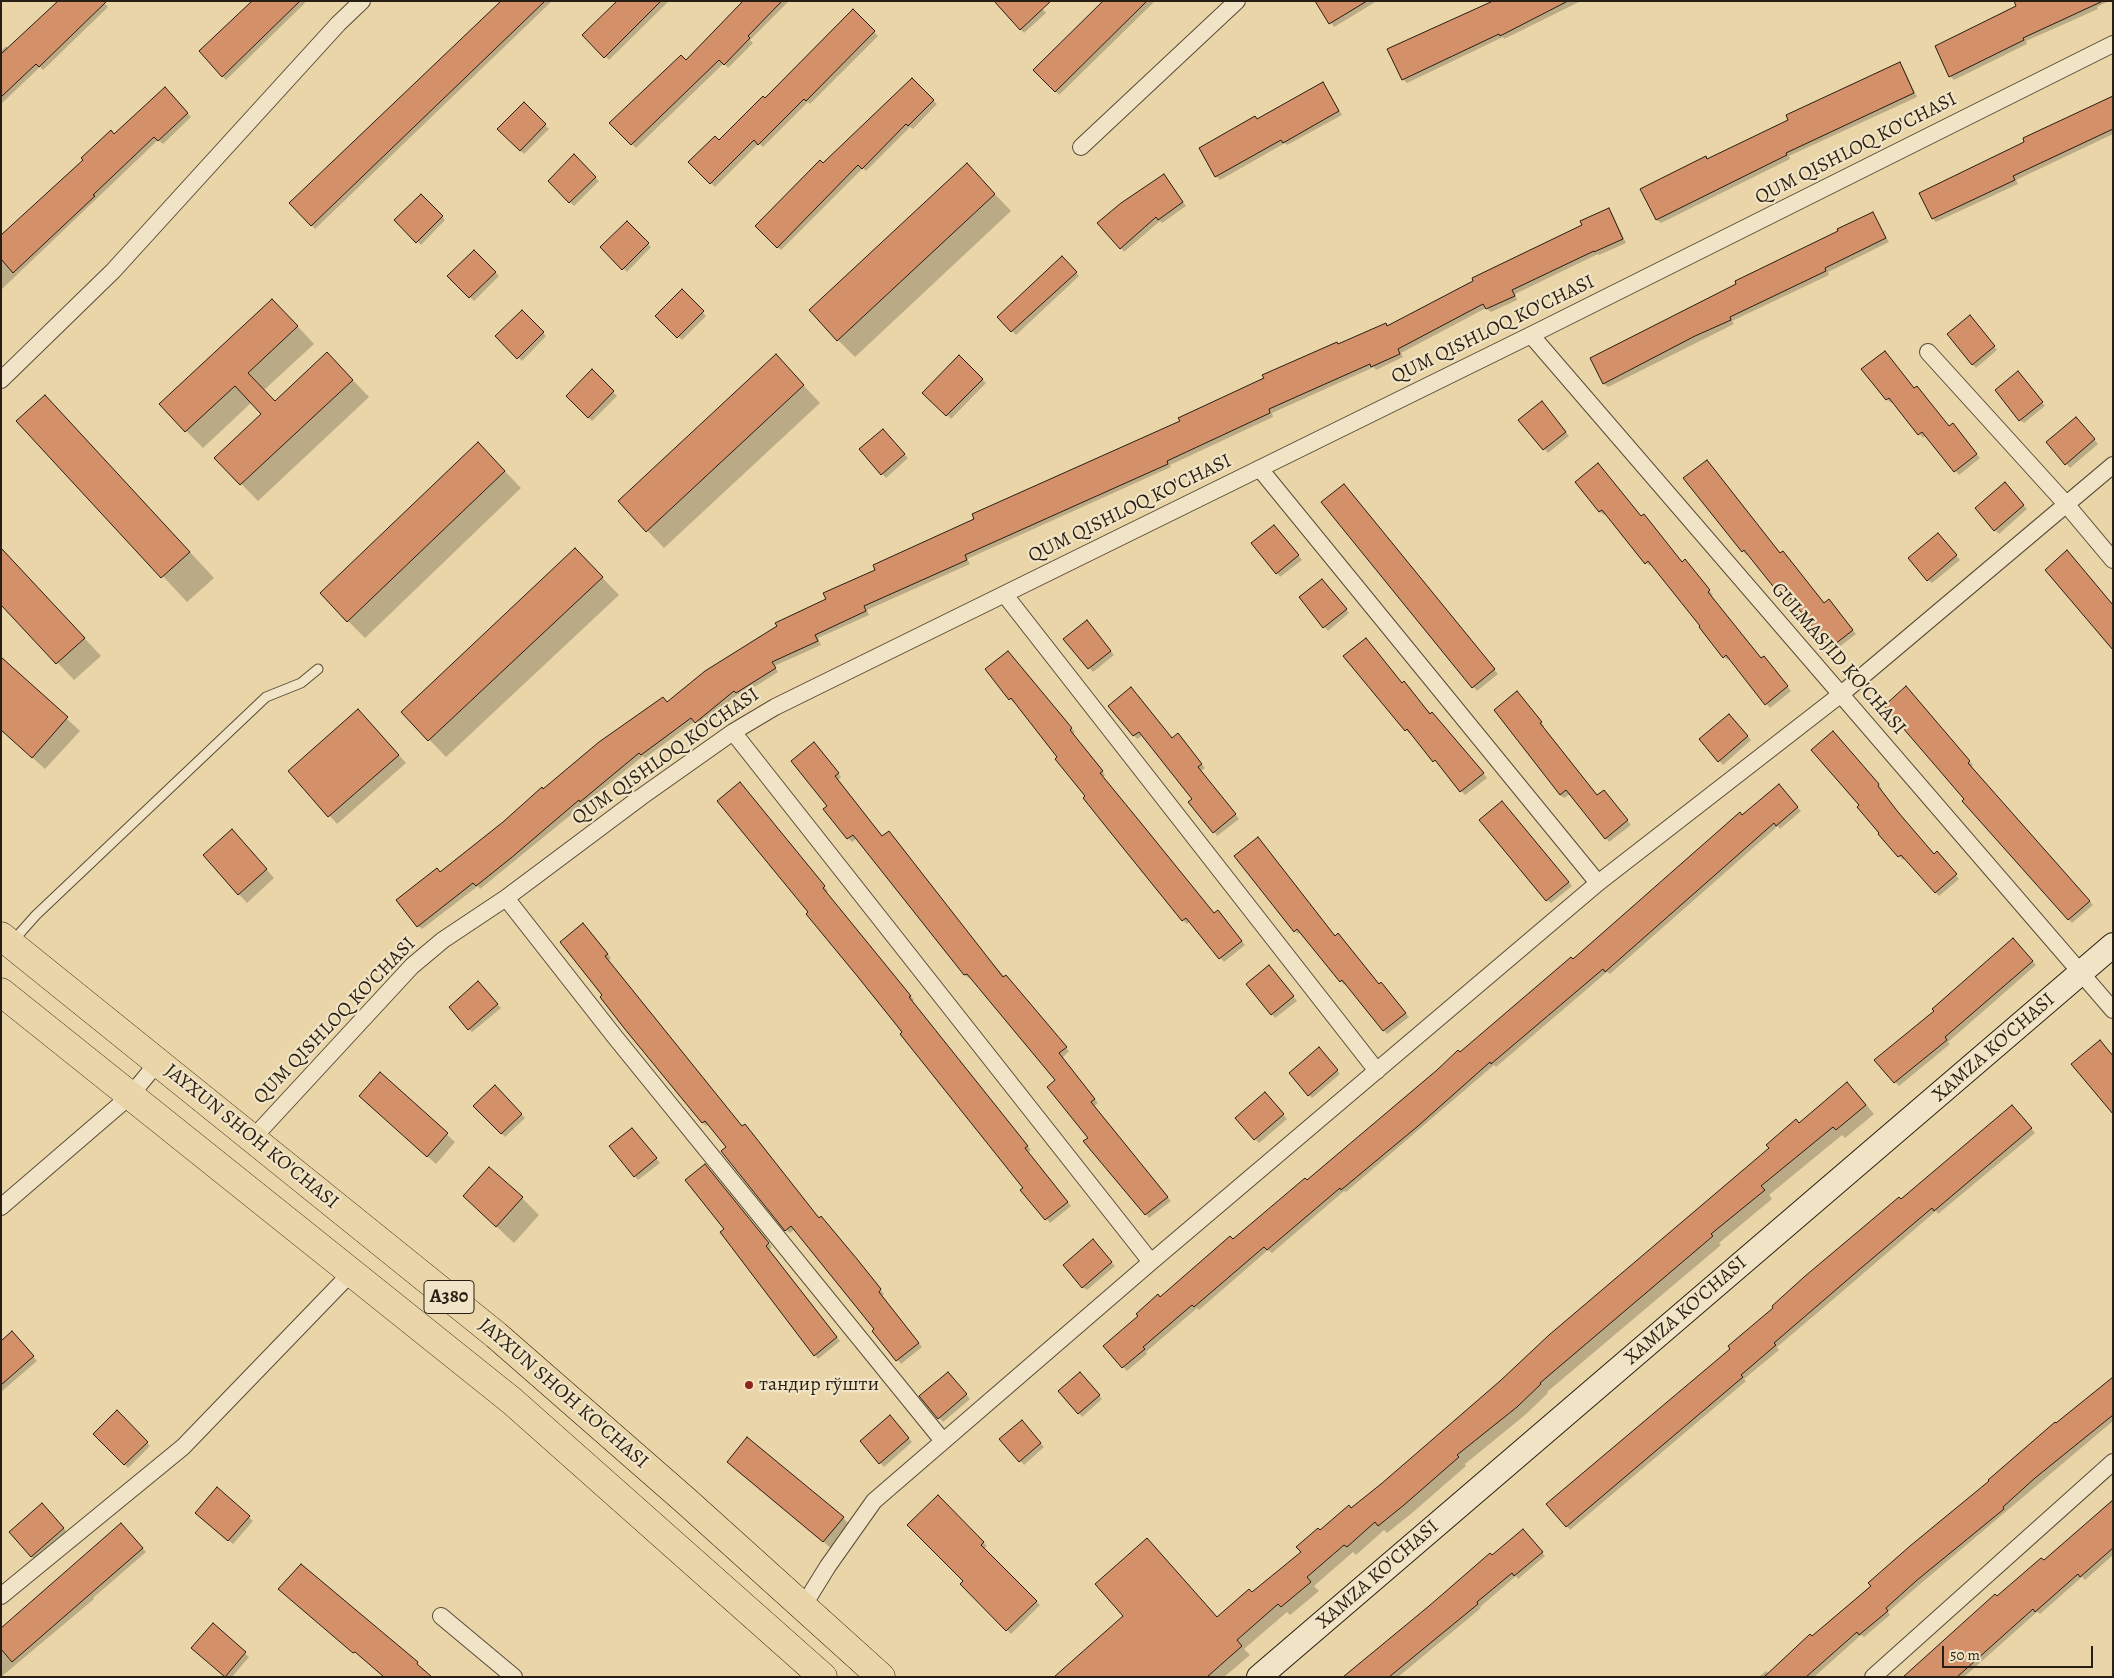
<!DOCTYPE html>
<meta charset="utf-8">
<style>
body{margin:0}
#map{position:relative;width:2114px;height:1678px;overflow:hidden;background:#e9d5a7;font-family:Alegreya,serif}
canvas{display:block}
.frame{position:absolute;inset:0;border:2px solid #281e13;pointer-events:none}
.scale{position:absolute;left:1942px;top:1646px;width:151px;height:22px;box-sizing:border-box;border:2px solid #281e13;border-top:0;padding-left:6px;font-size:15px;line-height:18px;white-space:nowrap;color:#281e13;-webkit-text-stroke:4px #f1e4c6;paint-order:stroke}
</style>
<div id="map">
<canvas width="2114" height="1678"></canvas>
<div class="frame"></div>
<div class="scale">50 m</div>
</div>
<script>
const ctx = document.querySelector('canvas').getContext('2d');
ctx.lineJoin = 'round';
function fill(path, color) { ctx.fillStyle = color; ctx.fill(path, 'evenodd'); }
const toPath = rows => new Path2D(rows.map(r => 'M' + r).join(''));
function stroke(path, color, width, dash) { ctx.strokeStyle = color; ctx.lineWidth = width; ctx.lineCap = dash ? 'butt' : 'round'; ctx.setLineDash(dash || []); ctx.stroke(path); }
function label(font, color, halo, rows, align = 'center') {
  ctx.font = font + ' Alegreya,serif'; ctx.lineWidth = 4.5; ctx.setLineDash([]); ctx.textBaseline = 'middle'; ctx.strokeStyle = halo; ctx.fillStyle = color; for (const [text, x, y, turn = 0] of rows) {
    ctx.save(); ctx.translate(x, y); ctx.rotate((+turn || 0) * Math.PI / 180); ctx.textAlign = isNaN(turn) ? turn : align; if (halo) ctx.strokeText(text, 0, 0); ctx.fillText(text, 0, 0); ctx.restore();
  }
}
fill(toPath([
 [103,1,108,7,43,70,40,67,1,104,1,51,6,46,9,49],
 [251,1,304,1,305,3,226,80,200,51,252,3],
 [500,1,552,1,315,229,291,203,500,4],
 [619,1,669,1,609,60,584,35],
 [745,1,789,1,750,40,753,43,728,68,724,63,636,148,611,123,686,61],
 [994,1,1035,1,1046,13,1024,33],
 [1105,1,1155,1,1059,95,1035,70],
 [1317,1,1377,1,1334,27],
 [1496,1,1581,1,1504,39,1503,37,1407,83,1403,79],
 [2023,1,2109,1,2097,7,2098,9,2026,41,2027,44,1954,80,1950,76],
 [853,11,878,36,810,104,808,102,763,147,759,143,715,187,690,162,719,142,765,100],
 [1900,64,1903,67,1917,97,1789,156,1790,159,1661,223,1657,220,1642,189,1706,157,1708,160,1790,120],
 [912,79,937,104,913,129,910,127,866,171,863,168,781,250,756,226],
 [1323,83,1342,115,1287,145,1285,143,1220,180,1216,176,1257,120],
 [165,88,191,117,163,144,158,140,1,290,1,237],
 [2113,98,2113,134,2016,180,2018,184,1936,222,1933,219,2026,142],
 [524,104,549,129,524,154,499,129],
 [574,156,599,181,574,206,549,181],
 [967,165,1011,211,855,357,838,340],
 [1167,179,1186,206,1162,223,1160,221,1124,252,1121,248],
 [421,196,445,220,421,245,396,220],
 [1609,210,1612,213,1626,243,1599,255,1598,254,1515,294,1517,300,1491,312,1486,308,1401,353,1403,357,1376,370,1374,367,1272,413,1273,417,1170,465,1171,467,967,559,970,564,867,610,869,615,818,638,821,645,774,666,778,672,740,696,738,694,700,726,695,721,645,758,643,756,480,889,478,886,422,929,418,926,441,873,543,790,667,703,877,570,976,520,1339,345,1386,324,1388,327,1584,225],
 [1872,213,1889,242,1828,272,1829,275,1732,321,1734,324,1608,387,1604,384,1591,358,1840,232],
 [627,223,651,247,627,272,602,247],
 [474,251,499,276,474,301,449,276],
 [1062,257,1079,276,1016,335,999,317],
 [682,291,706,316,682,340,657,316],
 [522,312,546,336,522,361,497,336],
 [289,317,314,344,264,390,275,402,344,371,369,397,258,501,216,458,263,414,252,402,203,448,161,405],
 [1974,321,1997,350,1976,368,1972,364],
 [1888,356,1914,389,1950,427,1956,428,1980,458,1959,475,1926,435,1923,438,1893,401,1891,403,1887,399],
 [959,357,986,383,951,419,924,393],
 [592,371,617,396,592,421,568,396],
 [792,373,820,403,664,548,619,501],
 [2021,377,2045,406,2024,423,2020,420],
 [45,396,214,578,187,602,18,421],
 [1545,406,1569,436,1548,453,1520,420],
 [2080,422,2098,444,2070,468,2048,442],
 [886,434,908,458,886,478,861,450],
 [495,461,521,488,365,638,348,621],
 [1685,479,1780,554,1825,604,1832,605,1856,634,1834,651,1793,600,1789,603,1748,553,1746,555,1743,551],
 [1577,482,1641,518,1682,564,1689,565,1713,595,1711,596,1762,659,1768,661,1791,691,1770,708,1730,659,1728,660,1724,657,1702,626,1652,564,1650,566,1646,563,1607,513,1604,515,1600,512],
 [2008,488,2027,509,1999,534,1995,530],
 [1348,489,1498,674,1477,691,1323,503],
 [1278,530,1302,560,1280,577,1277,573],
 [1942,538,1960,560,1932,583,1928,580],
 [1,548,101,656,74,680,1,603],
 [592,567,619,595,446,757,403,712],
 [1326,584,1349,613,1328,631,1301,597],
 [1090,626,1114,655,1093,672,1065,639],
 [1011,656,1075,732,1073,734,1105,775,1103,777,1214,914,1221,915,1245,945,1224,962,1190,921,1187,924,1183,920,1087,796,1059,757,1015,702,1014,703,1010,699,986,669],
 [2,659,80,731,45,769,1,729],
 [1403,684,1463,748,1487,778,1465,795,1411,732,1410,734,1406,730],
 [1909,691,1973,765,1971,767,2093,905,2072,923,1966,799],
 [1521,697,1544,726,1543,728,1598,796,1607,795,1631,825,1609,842,1570,794,1564,798,1560,795],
 [1110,706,1172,739,1181,739,1205,768,1201,771,1239,819,1217,836,1194,800,1143,735,1137,739],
 [367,719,406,763,337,824,289,771],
 [1733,719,1751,740,1723,765,1701,739],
 [1837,736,1882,789,1880,790,1934,856,1941,857,1959,879,1939,896,1905,858,1903,860,1899,856,1861,806],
 [818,747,841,777,838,780,883,837,1069,1051,1062,1058,1098,1103,1093,1107,1171,1201,1149,1218,1089,1138,1057,1080,971,977,969,978,965,975,857,838,852,842,824,809,828,806],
 [744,788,828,891,826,893,914,1000,911,1002,1031,1150,1028,1152,1071,1206,1050,1223,1022,1190,1025,1188,808,914,810,913],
 [1782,789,1801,811,1780,829,1778,826,1610,974,1607,972,1496,1067,1494,1065,1346,1192,1344,1191,1272,1253,1268,1250,1199,1310,1197,1308,1146,1352,1147,1354,1127,1371,1104,1346,1160,1298,1307,1181,1573,961,1742,817],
 [1505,807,1572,886,1551,903,1547,900],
 [240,839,274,878,247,903,204,856],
 [1236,856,1335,937,1379,985,1385,987,1409,1017,1387,1034,1346,983,1344,985,1341,981,1301,932,1298,934,1295,931],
 [587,928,611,958,608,961,742,1128,884,1294,882,1296,922,1347,901,1364,874,1331,876,1329,795,1229,790,1233,786,1230,728,1147,709,1124,706,1126,703,1123,604,995],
 [2017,943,2036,965,1948,1042,1950,1044,1899,1086,1876,1060],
 [1273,971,1297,1001,1275,1018,1272,1014],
 [482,987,501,1008,472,1032,469,1029],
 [1322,1053,1340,1074,1312,1098,1309,1095],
 [381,1074,455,1142,436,1164,369,1104],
 [495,1087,525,1118,505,1137,475,1106],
 [1856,1092,1874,1114,1845,1138,1842,1135,1769,1195,1772,1199,1719,1243,1721,1245,1547,1392,1548,1393,1525,1415,1465,1464,1466,1466,1412,1513,1387,1533,1384,1530,1356,1555,1353,1552,1314,1586,1319,1591,1290,1615,1287,1612,1244,1649,1250,1655,1224,1677,1056,1677,1217,1618,1252,1594,1303,1553,1320,1532,1352,1510,1799,1124],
 [1268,1097,1287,1119,1259,1143,1236,1118],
 [2016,1111,2035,1133,1938,1214,1936,1211,1823,1308,1777,1347,1779,1350,1744,1379,1746,1381,1570,1530,1567,1526,1732,1349,1901,1201],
 [636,1133,660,1163,638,1180,635,1176],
 [709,1169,772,1247,769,1250,840,1341,818,1359,726,1229],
 [464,1196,522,1198,539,1215,514,1243],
 [1096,1245,1115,1266,1087,1290,1083,1287],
 [16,1337,37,1361,1,1392,1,1343],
 [952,1377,970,1399,943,1422,921,1396],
 [1084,1378,1102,1399,1082,1417,1079,1413],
 [2113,1379,2113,1421,1919,1585,1888,1612,1890,1615,1864,1637,1861,1635,1814,1677,1759,1677,1766,1671,1769,1674,2056,1425],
 [117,1412,150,1446,128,1468,95,1434],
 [894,1421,912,1442,884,1467,862,1441],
 [1025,1425,1044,1447,1024,1465,1001,1439],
 [736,1470,843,1518,851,1526,832,1549],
 [217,1489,253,1521,233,1544,200,1516],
 [938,1496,987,1546,984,1549,1040,1605,1011,1634,962,1584,965,1581],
 [2113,1499,2113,1555,2085,1580,2082,1577,2040,1614,2037,1612,1964,1677,1904,1677,1997,1598,2044,1562],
 [46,1508,67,1532,35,1560,31,1556],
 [125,1528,146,1552,93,1598,94,1599,1,1677,1,1631],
 [1527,1534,1545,1556,1518,1579,1516,1576,1480,1607,1481,1608,1398,1677,1345,1677,1492,1557],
 [213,1625,249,1657,232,1677,225,1677]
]), '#0003');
const building = toPath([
 [58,1,107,1,39,67,36,64,1,97,1,54,58,1],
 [252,1,300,1,222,77,199,51,252,1],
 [501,1,545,1,311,226,289,203,501,1],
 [617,1,661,1,604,58,582,35,617,1],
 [743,1,782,1,748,36,750,38,724,65,719,60,631,145,609,123,681,55,686,60,743,1],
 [994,1,1051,1,1020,30,994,1],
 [1103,1,1147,1,1055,92,1033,70,1103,1],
 [1315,1,1367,1,1329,24,1315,1],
 [1493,1,1568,1,1500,36,1499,34,1402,80,1387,49,1493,1],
 [2014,1,2103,1,2023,38,2024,40,1949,77,1935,46,2016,6,2014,1],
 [853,9,875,31,806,101,804,99,758,145,754,140,710,184,688,162,715,136,719,140,763,96,765,98,853,9],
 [1900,62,1914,93,1786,153,1787,155,1656,220,1640,189,1706,156,1707,159,1788,120,1786,115,1900,62],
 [912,78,934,100,908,126,906,124,862,169,858,165,777,248,755,226,820,160,823,163,912,78],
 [1323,82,1339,111,1283,143,1281,140,1215,177,1199,148,1255,116,1257,119,1323,82],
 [165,87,188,113,158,141,154,137,93,195,95,196,13,273,1,259,1,235,83,160,81,158,111,130,114,134,165,87],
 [2113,96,2113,129,2013,176,2015,180,1932,219,1919,193,2024,142,2023,138,2113,96],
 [524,102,546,124,520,151,497,129,524,102],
 [574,154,596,177,569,203,548,181,574,154],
 [967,163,995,194,837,341,809,310,967,163],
 [1164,174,1183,202,1158,220,1156,217,1120,249,1097,223,1121,203,1164,174],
 [421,194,443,216,416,243,394,220,421,194],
 [1609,208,1623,239,1594,252,1594,251,1512,290,1515,296,1486,309,1483,304,1398,349,1400,354,1371,367,1370,364,1269,409,1270,413,1167,461,1168,464,965,555,967,560,864,606,866,611,815,635,818,641,772,662,776,668,736,693,734,691,695,723,691,718,641,755,639,753,580,802,579,800,511,858,476,886,473,883,417,927,396,900,437,868,440,872,503,822,542,787,543,789,599,742,663,697,667,702,705,671,777,626,775,623,826,599,823,593,875,570,873,565,974,519,972,514,1180,421,1178,418,1264,378,1262,375,1337,342,1338,344,1386,323,1387,326,1473,281,1472,278,1582,225,1580,221,1609,208],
 [1873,212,1886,238,1825,268,1826,271,1730,317,1731,320,1695,336,1603,384,1590,358,1736,284,1735,281,1838,231,1837,229,1873,212],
 [627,221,649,243,622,270,600,247,627,221],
 [474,250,496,272,469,298,447,276,474,250],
 [1062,256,1077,272,1011,332,997,317,1062,256],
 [682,289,704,311,677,338,655,316,682,289],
 [272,299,298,326,248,373,275,401,327,352,353,380,240,485,214,458,261,414,235,386,185,432,159,404,272,299],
 [522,310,544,332,517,359,495,336,522,310],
 [1970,315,1995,346,1972,365,1947,334,1970,315],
 [1885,351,1914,388,1917,386,1949,426,1953,423,1977,454,1954,472,1922,432,1918,435,1889,398,1886,400,1861,369,1885,351],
 [776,354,804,385,646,532,618,501,776,354],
 [959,355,983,379,946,416,922,393,959,355],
 [592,369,614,391,588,418,566,396,592,369],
 [2018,371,2043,402,2019,421,1995,390,2018,371],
 [45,395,190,552,161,578,16,421,45,395],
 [1542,401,1566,432,1543,450,1518,420,1542,401],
 [2076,417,2095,439,2065,465,2046,442,2076,417],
 [883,429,905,454,881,475,859,449,883,429],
 [478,442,505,471,347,622,320,593,478,442],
 [1707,460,1780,553,1783,551,1824,603,1829,599,1853,630,1830,648,1789,597,1784,600,1744,550,1742,552,1683,478,1707,460],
 [1598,463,1641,516,1644,514,1682,562,1685,559,1710,590,1708,592,1761,658,1764,656,1788,686,1765,705,1726,655,1723,658,1699,627,1700,626,1648,561,1645,564,1602,510,1599,512,1575,482,1598,463],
 [2005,482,2024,505,1994,531,1975,508,2005,482],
 [1344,484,1495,669,1472,688,1321,502,1344,484],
 [1274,525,1299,555,1276,574,1251,543,1274,525],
 [1938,533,1957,555,1927,581,1908,558,1938,533],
 [1,548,85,638,56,664,1,605,1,548],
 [575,548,603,577,428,741,401,712,575,548],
 [2067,550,2113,605,2113,650,2045,570,2067,550],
 [1322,579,1347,609,1323,628,1299,597,1322,579],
 [1087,620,1111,651,1088,669,1063,639,1087,620],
 [1366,638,1402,683,1404,681,1430,714,1432,712,1484,773,1460,792,1435,760,1433,762,1407,729,1405,731,1343,656,1366,638],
 [1008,651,1072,728,1070,730,1103,771,1100,773,1141,823,1214,913,1218,910,1242,941,1219,959,1186,918,1182,921,1107,828,1083,798,1085,796,1055,759,1057,757,1011,698,1009,700,985,669,1008,651],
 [1,657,68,717,32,758,1,730,1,657],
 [1906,686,1970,761,1968,763,2090,901,2068,920,1962,801,1964,799,1884,706,1906,686],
 [1131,687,1172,738,1178,733,1202,764,1198,767,1236,814,1213,833,1188,802,1192,799,1139,732,1133,736,1108,706,1131,687],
 [1517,691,1542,722,1540,723,1597,795,1604,790,1628,820,1605,839,1566,790,1560,795,1494,710,1517,691],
 [358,709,399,755,328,817,288,771,358,709],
 [1729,714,1748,736,1718,762,1699,739,1729,714],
 [1833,731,1879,784,1878,786,1898,812,1934,854,1937,851,1957,874,1935,893,1901,855,1898,857,1878,834,1879,833,1857,807,1859,805,1811,750,1833,731],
 [814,742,839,773,835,776,882,836,889,831,1003,977,1006,975,1067,1047,1059,1053,1095,1099,1091,1102,1168,1197,1145,1215,1083,1141,1088,1138,1047,1087,1055,1080,967,974,964,975,853,835,847,839,823,809,827,806,791,761,814,742],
 [740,782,825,886,823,888,911,996,909,997,1028,1146,1025,1148,1068,1202,1045,1220,1020,1190,1023,1188,900,1034,902,1032,858,977,806,914,808,912,717,801,740,782],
 [1779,784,1798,807,1776,826,1774,823,1605,972,1603,969,1491,1064,1490,1062,1418,1126,1341,1190,1340,1188,1267,1250,1264,1247,1194,1307,1192,1305,1143,1347,1145,1349,1122,1368,1103,1346,1138,1316,1136,1314,1158,1294,1160,1297,1230,1236,1233,1239,1305,1178,1307,1180,1437,1070,1458,1050,1460,1052,1571,957,1573,959,1740,812,1742,815,1779,784],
 [1502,801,1569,882,1546,901,1479,820,1502,801],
 [232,829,267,869,238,895,203,855,232,829],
 [1258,837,1335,936,1338,933,1379,984,1381,982,1406,1013,1383,1031,1342,980,1340,982,1297,929,1294,932,1234,856,1258,837],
 [583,923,608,954,605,956,742,1126,745,1124,819,1218,821,1216,857,1259,881,1289,879,1292,919,1343,896,1361,872,1331,874,1329,791,1226,785,1231,721,1151,726,1147,705,1121,702,1123,624,1028,600,997,602,995,560,942,583,923],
 [2013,938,2033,961,1945,1037,1947,1040,1894,1083,1874,1060,1934,1011,1932,1009,2013,938],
 [1269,965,1294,996,1271,1015,1246,984,1269,965],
 [478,981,498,1004,468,1030,449,1007,478,981],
 [2100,1040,2113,1056,2113,1114,2071,1064,2100,1040],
 [1319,1047,1338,1070,1308,1096,1289,1073,1319,1047],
 [380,1072,448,1133,427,1157,359,1096,380,1072],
 [1847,1082,1866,1105,1836,1130,1833,1127,1761,1186,1765,1190,1711,1234,1713,1236,1540,1383,1541,1384,1517,1407,1457,1455,1459,1457,1404,1505,1378,1526,1375,1522,1347,1547,1344,1545,1307,1577,1311,1582,1281,1607,1278,1604,1237,1640,1242,1646,1207,1677,1054,1677,1123,1616,1095,1584,1147,1538,1217,1617,1249,1589,1252,1592,1301,1552,1296,1547,1318,1528,1320,1530,1349,1505,1351,1508,1381,1484,1500,1381,1549,1335,1769,1148,1766,1145,1796,1119,1799,1123,1847,1082],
 [495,1085,522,1114,501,1134,473,1106,495,1085],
 [1265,1092,1284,1114,1254,1140,1235,1118,1265,1092],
 [2012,1105,2032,1128,1934,1211,1932,1208,1860,1269,1774,1343,1776,1345,1741,1375,1743,1377,1566,1527,1546,1504,1730,1349,1728,1346,1773,1308,1772,1306,1804,1277,1899,1197,1901,1199,2012,1105],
 [632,1128,657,1158,634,1177,609,1146,632,1128],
 [705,1164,769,1243,766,1246,837,1337,814,1356,720,1232,724,1229,685,1180,705,1164],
 [489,1167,523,1197,496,1227,463,1196,489,1167],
 [1093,1239,1112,1262,1082,1288,1063,1265,1093,1239],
 [12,1331,34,1356,1,1385,1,1341,12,1331],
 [948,1372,967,1394,938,1419,919,1396,948,1372],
 [1080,1372,1100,1395,1078,1414,1058,1391,1080,1372],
 [2113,1377,2113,1415,2035,1478,2003,1507,2004,1509,1916,1581,1886,1608,1888,1611,1859,1635,1857,1632,1806,1677,1764,1677,1810,1634,1812,1636,1871,1586,1868,1583,1910,1546,1989,1481,1988,1480,2055,1422,2056,1423,2113,1377],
 [117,1410,148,1442,124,1465,93,1434,117,1410],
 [890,1415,909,1438,879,1464,860,1441,890,1415],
 [1022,1420,1041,1443,1019,1462,999,1439,1022,1420],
 [747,1437,844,1517,823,1542,727,1462,747,1437],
 [217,1487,250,1516,228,1541,195,1513,217,1487],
 [938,1495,984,1542,981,1545,1037,1601,1006,1631,960,1584,963,1581,907,1525,938,1495],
 [2113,1500,2113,1548,2080,1577,2078,1574,2035,1612,2033,1609,1957,1677,1903,1677,1995,1594,1997,1596,2041,1558,2044,1560,2113,1500],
 [42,1503,64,1528,31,1557,9,1532,42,1503],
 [121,1523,143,1548,12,1662,1,1649,1,1628,121,1523],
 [1523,1529,1543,1552,1514,1576,1512,1573,1477,1602,1478,1604,1389,1677,1343,1677,1429,1606,1490,1553,1492,1555,1523,1529],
 [301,1564,418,1662,417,1664,432,1677,384,1677,355,1652,353,1653,278,1589,301,1564],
 [213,1623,246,1652,225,1677,191,1648,213,1623]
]);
fill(building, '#d39069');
stroke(building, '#281e13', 1);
const lane = toPath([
 [12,942,36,915,266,697,301,683,318,669]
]);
const street = toPath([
 [1081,147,1237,1],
 [1531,335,2113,1010],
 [1928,352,2066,504,2113,560],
 [1,380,113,271,338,24,362,1],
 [1260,469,1598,883],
 [1005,595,1377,1071],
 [733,732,1151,1262],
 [506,898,615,1037,943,1441],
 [253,1138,412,966,443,940,506,898,641,797,733,732,775,707,1531,335,2113,44],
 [1,1207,130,1096,158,1062],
 [1,1596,183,1447,352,1272],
 [802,1608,828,1566,874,1501,1151,1262,1598,883,1840,695,2113,465],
 [441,1616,514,1677],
 [1873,1677,2113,1462]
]);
const secondary = toPath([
 [1259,1677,2113,945]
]);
const highway = toPath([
 [1,936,496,1335,686,1501,881,1677],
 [1,992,512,1401,823,1677]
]);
stroke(lane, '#584c38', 11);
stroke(street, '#584c38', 18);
stroke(secondary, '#281e13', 26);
stroke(highway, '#281e13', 29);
stroke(lane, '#f1e4c6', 9);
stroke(street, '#f1e4c6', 16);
stroke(secondary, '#f1e4c6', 24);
stroke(highway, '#e9d5a7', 28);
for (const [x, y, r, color] of [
 [749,1385,5,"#8f2418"]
]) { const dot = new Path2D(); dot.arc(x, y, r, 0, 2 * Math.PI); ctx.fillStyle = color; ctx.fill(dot); stroke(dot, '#f1e4c6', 2); }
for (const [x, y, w] of [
 [449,1297,50]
]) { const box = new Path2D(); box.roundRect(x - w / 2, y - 16.5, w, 33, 4); ctx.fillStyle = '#f1e4c6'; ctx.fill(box); stroke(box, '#281e13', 1); }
label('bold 19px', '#281e13', null, [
 ["A380",449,1297]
]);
label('20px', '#281e13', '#f1e4c6', [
 ["QUM QISHLOQ KO'CHASI",1856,149,-27],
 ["QUM QISHLOQ KO'CHASI",1493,330,-26],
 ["QUM QISHLOQ KO'CHASI",1130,509,-26],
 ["GULMASJID KO'CHASI",1838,659,49],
 ["QUM QISHLOQ KO'CHASI",666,757,-35],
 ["QUM QISHLOQ KO'CHASI",335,1021,-46],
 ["XAMZA KO'CHASI",1994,1048,-41],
 ["JAYXUN SHOH KO'CHASI",251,1137,39],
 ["XAMZA KO'CHASI",1686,1311,-41],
 ["JAYXUN SHOH KO'CHASI",563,1394,41],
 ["XAMZA KO'CHASI",1378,1575,-41]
]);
label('20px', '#281e13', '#f1e4c6', [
 ["тандир гўшти",759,1385]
], 'left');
</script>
